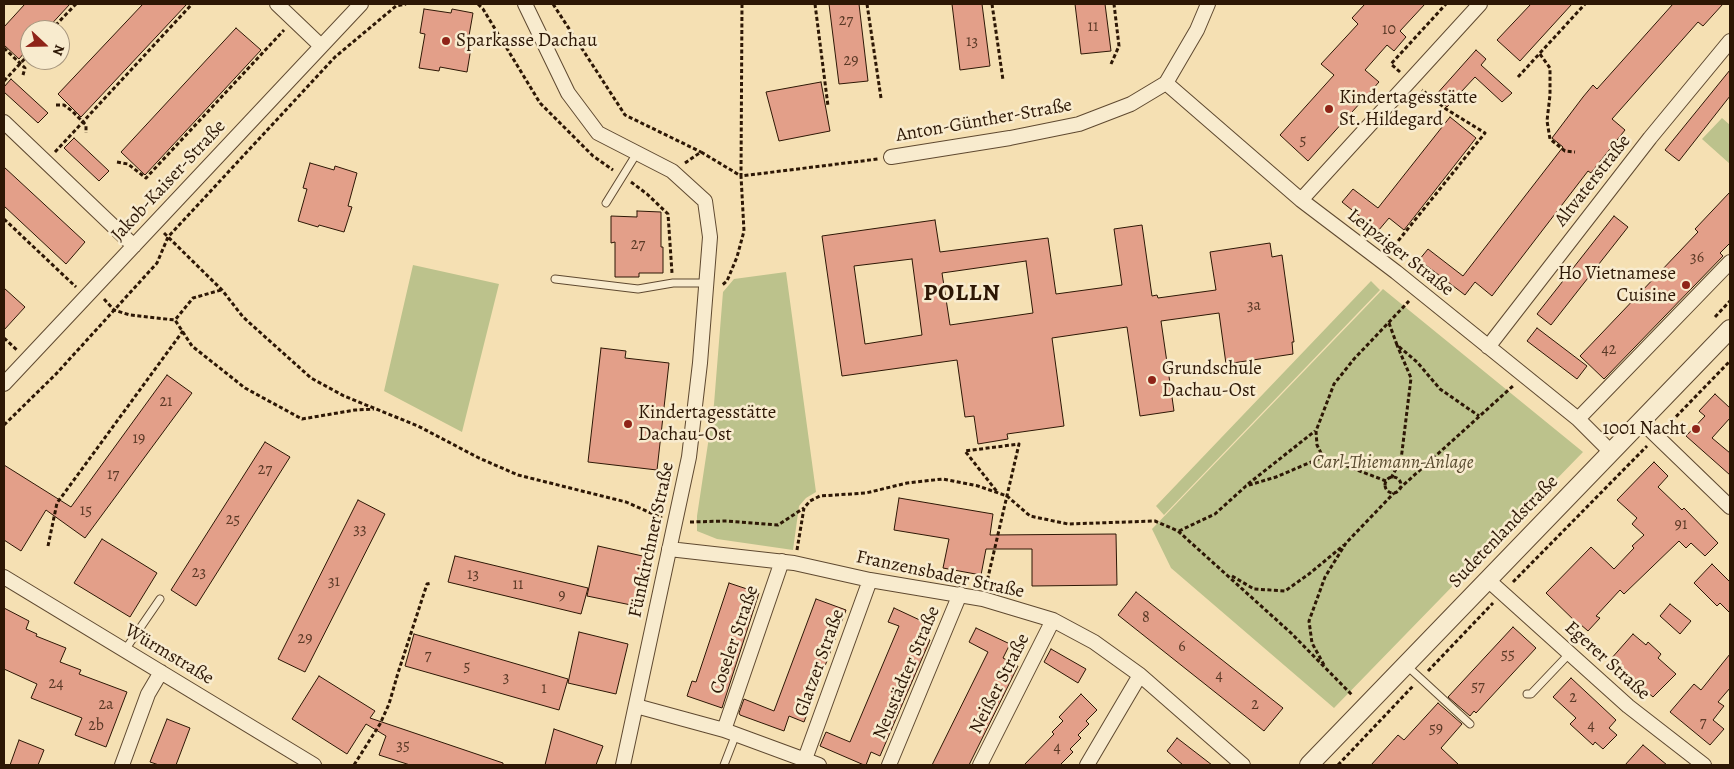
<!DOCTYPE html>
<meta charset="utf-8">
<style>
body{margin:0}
#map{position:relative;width:1734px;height:769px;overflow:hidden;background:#f5e0b3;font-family:Alegreya,serif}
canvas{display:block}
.frame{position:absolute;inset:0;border:5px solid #2d1705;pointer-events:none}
.north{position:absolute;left:20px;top:20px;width:50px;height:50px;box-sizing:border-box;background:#f8ebce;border:1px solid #a7967e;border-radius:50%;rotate:111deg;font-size:14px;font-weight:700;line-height:20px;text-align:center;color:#2d1705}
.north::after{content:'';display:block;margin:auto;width:18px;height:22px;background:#8f2418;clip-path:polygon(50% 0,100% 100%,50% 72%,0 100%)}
</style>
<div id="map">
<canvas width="1734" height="769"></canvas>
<div class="frame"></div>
<div class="north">N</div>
</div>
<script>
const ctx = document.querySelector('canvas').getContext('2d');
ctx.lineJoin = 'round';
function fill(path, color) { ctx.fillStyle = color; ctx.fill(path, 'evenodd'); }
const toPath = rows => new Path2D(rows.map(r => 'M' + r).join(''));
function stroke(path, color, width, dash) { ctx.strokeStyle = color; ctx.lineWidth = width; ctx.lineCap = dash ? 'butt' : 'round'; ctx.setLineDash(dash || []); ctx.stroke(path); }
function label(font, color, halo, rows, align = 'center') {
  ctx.font = font + ' Alegreya,serif'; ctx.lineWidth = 5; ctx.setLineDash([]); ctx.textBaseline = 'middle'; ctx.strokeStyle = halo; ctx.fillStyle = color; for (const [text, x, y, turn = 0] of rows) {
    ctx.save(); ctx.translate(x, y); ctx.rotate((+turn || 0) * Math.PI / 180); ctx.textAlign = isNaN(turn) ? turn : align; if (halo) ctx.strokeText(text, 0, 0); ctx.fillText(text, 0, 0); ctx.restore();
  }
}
fill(toPath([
 [1722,118,1730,125,1730,164,1702,139],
 [413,265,499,284,462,432,384,391],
 [786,272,816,492,806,498,799,506,793,550,717,539,697,531,697,516,714,404,723,292,734,279],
 [1371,281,1380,290,1164,515,1156,506],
 [1383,289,1583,452,1334,708,1171,568,1152,529]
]), '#bcc28c');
const building = toPath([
 [25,4,70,4,46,30,30,30,30,46,19,59,4,45,4,27,25,4],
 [143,4,187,4,81,117,58,94,143,4],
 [829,4,859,4,868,81,839,84,829,4],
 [952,4,982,4,990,66,960,70,952,4],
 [1075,4,1105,4,1111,51,1081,54,1075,4],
 [1365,4,1425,4,1400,31,1406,37,1394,51,1387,45,1365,70,1379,82,1308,161,1280,135,1334,75,1321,64,1358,24,1352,18,1365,4],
 [1531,4,1572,4,1520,61,1497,40,1531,4],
 [1673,4,1723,4,1703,26,1698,22,1612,119,1625,130,1591,173,1588,171,1492,296,1475,282,1465,295,1419,260,1428,249,1463,276,1563,147,1552,138,1583,97,1593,85,1597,89,1673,4],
 [424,9,451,13,452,9,473,13,467,47,471,48,467,72,440,67,439,71,419,68,425,34,420,33,424,9],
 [236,28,261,50,145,175,121,152,236,28],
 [1476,50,1486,59,1481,65,1512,93,1502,102,1475,77,1447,107,1435,96,1476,50],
 [1730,70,1730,96,1679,161,1665,150,1730,70],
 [11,79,48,113,38,123,4,92,4,87,11,79],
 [821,82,830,131,779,141,766,92,821,82],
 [1450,117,1476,138,1404,230,1389,218,1378,231,1342,202,1353,189,1378,208,1450,117],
 [74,138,109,171,99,181,64,148,74,138],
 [310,163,334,170,335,166,357,173,348,206,352,207,344,232,319,225,318,227,298,221,307,189,303,188,310,163],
 [4,167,85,242,66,264,4,206,4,167],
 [1730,192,1730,243,1720,253,1723,256,1604,379,1580,356,1698,232,1695,229,1730,192],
 [637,211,661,212,661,247,663,247,663,273,639,273,639,277,615,277,615,242,611,243,611,216,637,217,637,211],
 [1614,216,1628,227,1551,325,1537,314,1614,216],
 [935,220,940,252,1048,238,1056,294,1122,285,1114,229,1142,225,1152,296,1157,295,1158,298,1216,290,1210,252,1270,243,1272,257,1282,255,1294,342,1292,342,1293,354,1226,364,1219,313,1161,321,1174,411,1140,416,1127,327,1052,338,1064,426,1007,434,1008,439,978,444,974,416,965,417,957,360,842,376,822,236,935,220],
 [912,259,922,335,865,344,854,266,912,259],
 [1026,261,1033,313,950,325,942,273,1026,261],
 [4,288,25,307,4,330,4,288],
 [1537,328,1587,366,1577,379,1527,341,1537,328],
 [601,348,626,351,625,358,669,363,657,470,588,462,601,348],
 [167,375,192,393,85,538,46,510,21,551,4,540,4,465,71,507,167,375],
 [1715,394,1730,408,1730,418,1712,438,1730,453,1730,475,1686,436,1705,416,1699,411,1715,394],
 [265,442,290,457,196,606,171,590,265,442],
 [1654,462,1668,476,1658,487,1682,510,1684,508,1718,543,1705,556,1691,543,1686,548,1679,541,1624,594,1620,590,1596,616,1600,618,1588,631,1580,624,1579,625,1546,593,1591,547,1614,569,1634,548,1632,546,1644,535,1632,524,1637,518,1617,500,1654,462],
 [899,498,993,514,990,535,1116,534,1117,585,1032,586,1032,549,986,549,981,575,943,568,949,539,894,530,899,498],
 [358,500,385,514,305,672,278,659,358,500],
 [102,539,157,573,130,617,74,583,102,539],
 [598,546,647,557,636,606,587,596,598,546],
 [455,556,588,588,581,614,448,582,455,556],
 [1712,564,1730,582,1730,613,1720,603,1717,606,1694,583,1712,564],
 [729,583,759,593,722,708,687,696,692,681,696,682,729,583],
 [1136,592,1283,708,1264,731,1118,615,1136,592],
 [816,599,846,610,804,722,789,716,784,731,740,715,739,713,744,699,774,711,816,599],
 [1670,604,1691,621,1680,634,1660,616,1670,604],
 [4,608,29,621,26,629,37,634,36,636,66,648,60,662,81,670,79,674,127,692,106,747,75,735,82,718,31,698,37,684,4,669,4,608],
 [894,608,924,622,918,635,930,640,880,756,871,752,866,765,864,765,820,746,826,732,850,742,899,626,888,622,894,608],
 [1513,627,1536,648,1476,713,1474,711,1470,716,1448,697,1513,627],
 [976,628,1010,644,1003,658,1018,666,969,765,932,765,988,652,969,642,976,628],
 [579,632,628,644,616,694,568,683,579,632],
 [414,634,568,679,559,710,405,666,414,634],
 [1633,634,1646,645,1648,642,1661,654,1658,658,1676,674,1653,697,1610,660,1633,634],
 [1051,649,1086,669,1078,683,1044,662,1051,649],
 [1730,654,1730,688,1718,702,1724,706,1713,720,1724,729,1710,745,1670,712,1694,684,1701,690,1730,654],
 [319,676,375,711,370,718,503,763,503,765,410,765,379,755,386,736,366,724,347,754,292,719,319,676],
 [1571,678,1616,720,1609,728,1617,735,1603,749,1595,742,1593,745,1570,724,1576,718,1553,697,1571,678],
 [1081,694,1097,710,1086,721,1089,724,1078,735,1081,738,1070,749,1073,752,1060,765,1024,765,1054,734,1052,732,1063,721,1059,717,1081,694],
 [1438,703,1462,724,1441,748,1459,765,1371,765,1398,735,1404,740,1438,703],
 [167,719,190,728,176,765,159,765,150,762,167,719],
 [554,729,603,746,596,765,545,765,554,729],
 [1177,738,1212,765,1183,765,1167,751,1177,738],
 [19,740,44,750,38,765,10,765,19,740],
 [1643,745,1667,765,1625,765,1643,745]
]);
fill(building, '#e39f89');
stroke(building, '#2d1705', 1);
const service = toPath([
 [606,203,637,153],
 [555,279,638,289,673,283,707,283],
 [125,650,160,599],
 [1406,665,1470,724],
 [1527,694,1531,694,1570,653],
 [724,765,736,734]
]);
const minor = toPath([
 [277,4,320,45],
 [525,4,568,93,598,133,672,171,705,201,710,237,700,363,689,457,623,765],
 [1166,83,1301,200,1396,272,1578,419,1611,452],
 [4,122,134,246],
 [891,157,1010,138,1079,124,1131,104,1166,83,1197,30,1208,4],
 [1301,200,1480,4],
 [1488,347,1650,138,1730,41],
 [4,384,361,4],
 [1578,419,1730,262],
 [1642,422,1730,507],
 [669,549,794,563,870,580,983,599,1053,620,1094,642,1140,675,1243,765],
 [4,577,314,765],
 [1488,580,1628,706,1704,765],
 [636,706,724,730,819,765],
 [724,730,782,561],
 [805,759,870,580],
 [122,765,148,694,161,672],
 [889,765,960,594],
 [980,765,1053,620],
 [1087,765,1140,675]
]);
const tertiary = toPath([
 [1309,765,1730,329]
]);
stroke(service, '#5f4930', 9);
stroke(minor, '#5f4930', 16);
stroke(tertiary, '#5f4930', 20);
stroke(toPath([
 [478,4,483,9,540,103,593,156,613,170],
 [553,4,625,115,701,152],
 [742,4,741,176,878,159],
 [815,4,828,106],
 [867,4,881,98],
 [992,4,1003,80],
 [51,30,76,4],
 [4,48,25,68,23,75],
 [1540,54,1550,68,1550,95,1547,121,1550,139,1565,151,1575,152],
 [1111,64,1119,46,1114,4],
 [1400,72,1391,64,1446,4],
 [1518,77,1585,4],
 [4,81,30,53],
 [56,105,64,105,72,111,86,125,86,133],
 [55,152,192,4],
 [117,162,128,164,146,178,284,30],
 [685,163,701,152,741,176,744,231,737,257,727,281,721,286],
 [631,182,647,194,668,214,672,273],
 [4,219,76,287],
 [164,233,222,290,243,317,311,378,344,396,418,426,479,458,518,475,626,502,662,518],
 [1390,251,1485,133,1446,109,1422,90],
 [221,290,193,298,175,320,192,346,245,388,302,419,355,410,374,409],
 [104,299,114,310,130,315,175,320],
 [1715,317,1730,301],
 [1389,323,1397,345,1417,362,1440,389,1479,416],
 [4,338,17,350],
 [4,425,56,374,157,263,168,237,335,57,396,6,406,4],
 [1667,426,1730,361],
 '1385 485a8 8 0 1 1 16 0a8 8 0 1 1-16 0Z',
 [1391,478,1401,460,1411,378,1397,345],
 [1386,481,1323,457,1317,445,1316,431,1334,384,1354,359,1409,301],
 [1248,484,1315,431],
 [1399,489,1514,385],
 [690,522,727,521,778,525,804,508],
 [1179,531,1215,514,1246,486,1276,477,1323,457],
 [48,546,57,503,183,331],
 [797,550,804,508,810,501,820,496,866,493,907,483,943,479,978,486,1007,496,1030,516,1068,524,1155,521,1178,531,1291,633,1353,696],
 [1232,576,1254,589,1285,591,1309,574,1344,545],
 [1513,582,1647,446],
 [986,586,1019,444,965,451,998,493],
 [1324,665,1312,643,1309,621,1325,577,1346,543,1394,493],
 [1428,671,1493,603],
 [354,765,380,724,389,704,398,673,427,584,432,583],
 [1338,765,1413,686]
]), '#2d1705', 3, [4, 2.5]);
stroke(service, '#f8ebce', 7);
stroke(minor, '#f8ebce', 14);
stroke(tertiary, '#f8ebce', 18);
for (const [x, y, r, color] of [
 [446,41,5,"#8f2418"],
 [1329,109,5,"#8f2418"],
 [1686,285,5,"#8f2418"],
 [1152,380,5,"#8f2418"],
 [628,424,5,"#8f2418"],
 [1696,429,5,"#8f2418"]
]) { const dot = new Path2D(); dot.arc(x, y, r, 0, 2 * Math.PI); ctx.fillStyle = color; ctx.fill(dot); stroke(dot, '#f8ebce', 2); }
label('16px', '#5a3926', null, [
 ["27",846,21],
 ["11",1093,27],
 ["10",1389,30],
 ["13",972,42],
 ["29",851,61],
 ["5",1303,141],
 ["27",638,245],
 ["36",1697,258],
 ["3a",1254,306],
 ["42",1609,350],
 ["21",166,402],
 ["19",139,439],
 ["27",265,470],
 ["17",113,475],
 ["15",86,511],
 ["25",233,520],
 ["91",1681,525],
 ["33",360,530],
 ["23",199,573],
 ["13",473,575],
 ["31",334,582],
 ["11",518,585],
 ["9",562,596],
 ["8",1146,618],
 ["29",305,639],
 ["6",1182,647],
 ["55",1508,655],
 ["7",428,656],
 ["5",467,667],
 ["4",1219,676],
 ["3",506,678],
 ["24",56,684],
 ["57",1478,687],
 ["1",544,689],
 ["2",1573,698],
 ["2a",106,705],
 ["2",1255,705],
 ["7",1703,723],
 ["2b",96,726],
 ["4",1591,726],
 ["59",1436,729],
 ["35",403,746],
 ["4",1057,748]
]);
label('19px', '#2d1705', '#f8ebce', [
 ["Sparkasse Dachau",456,41],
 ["Kindertagesstätte",1339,98],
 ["St. Hildegard",1339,120],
 ["Ho Vietnamese",1676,274,"right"],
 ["Cuisine",1676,296,"right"],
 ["Grundschule",1162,369],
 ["Dachau-Ost",1162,391],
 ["Kindertagesstätte",638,413],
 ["Dachau-Ost",638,435],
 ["1001 Nacht",1686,429,"right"]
], 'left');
label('19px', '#2d1705', '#f8ebce', [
 ["Anton-Günther-Straße",984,121,-10],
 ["Jakob-Kaiser-Straße",169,181,-47],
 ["Altvaterstraße",1593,181,-52],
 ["Leipziger Straße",1400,253,38],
 ["Sudetenlandstraße",1504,532,-46],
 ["Fünfkirchner Straße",652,540,-78],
 ["Franzensbader Straße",940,575,12],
 ["Coseler Straße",735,640,-71],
 ["Würmstraße",169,655,31],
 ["Egerer Straße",1607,661,42],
 ["Glatzer Straße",820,663,-70],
 ["Neustädter Straße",907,673,-67],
 ["Neißer Straße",1000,684,-63]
]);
label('italic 19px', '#584a2e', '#f8ebce', [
 ["Carl-Thiemann-Anlage",1393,463]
]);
ctx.letterSpacing = '1px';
label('bold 24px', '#2d1705', '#f8ebce', [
 ["POLLN",962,294]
]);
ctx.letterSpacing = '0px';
</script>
